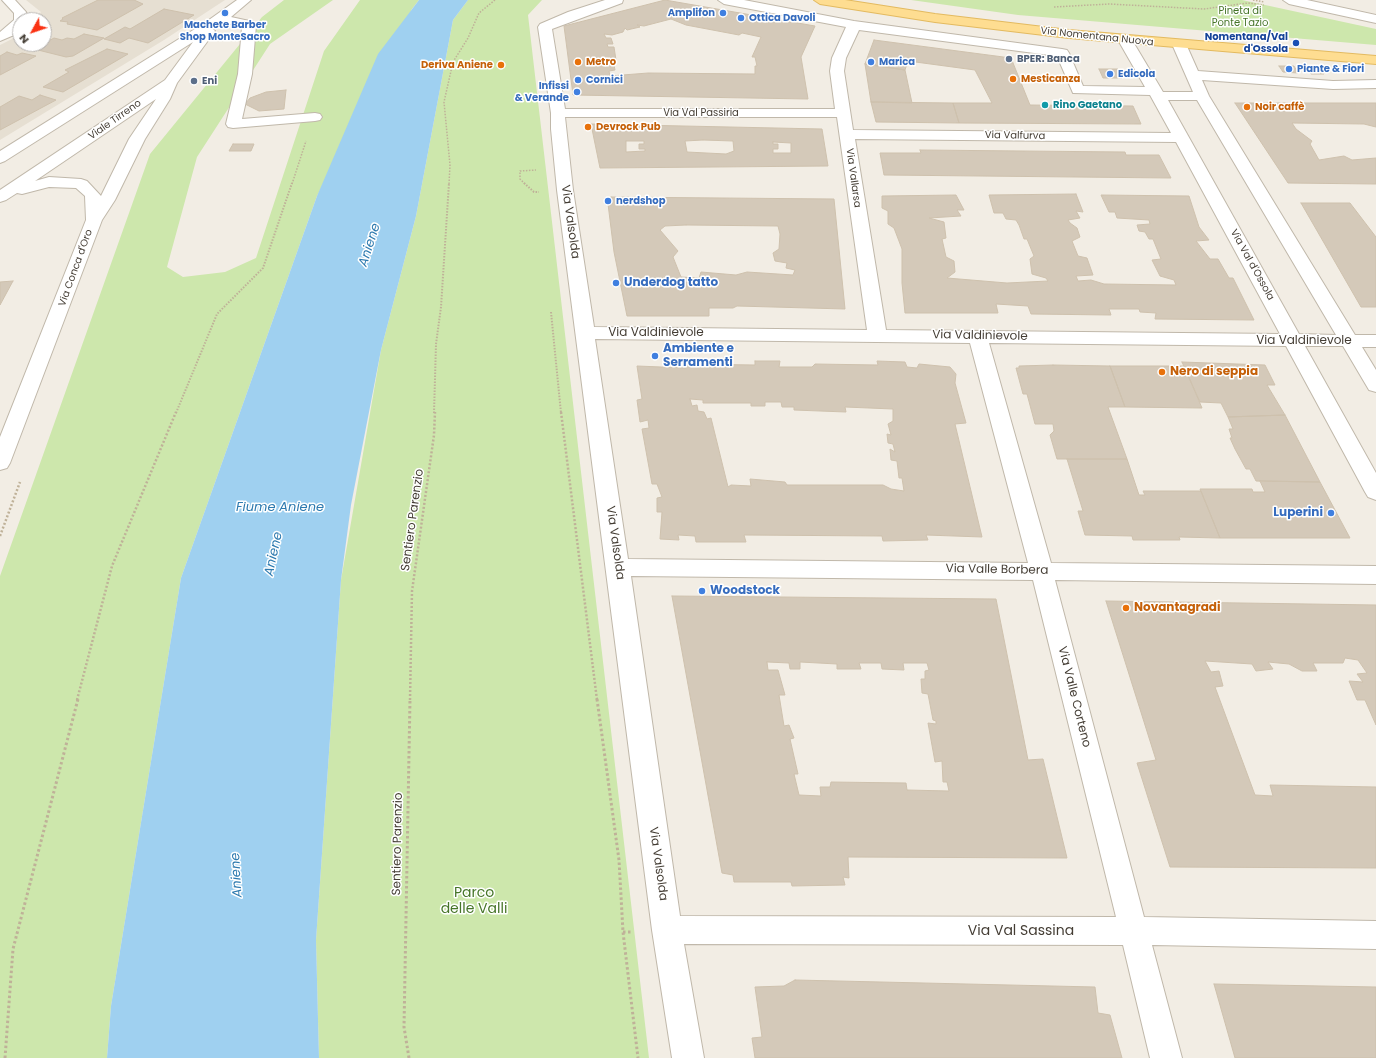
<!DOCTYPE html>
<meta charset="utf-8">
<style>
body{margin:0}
#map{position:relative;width:1376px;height:1058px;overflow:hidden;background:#f2ede4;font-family:Poppins,sans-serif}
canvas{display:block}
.north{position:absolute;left:12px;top:12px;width:40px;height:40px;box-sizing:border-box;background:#fff;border:1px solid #b4b1ae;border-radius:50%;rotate:230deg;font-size:11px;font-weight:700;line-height:16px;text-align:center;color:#443d34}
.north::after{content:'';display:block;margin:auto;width:14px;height:18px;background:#fa3213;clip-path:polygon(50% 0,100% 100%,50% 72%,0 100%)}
</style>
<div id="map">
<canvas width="1376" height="1058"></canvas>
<div class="north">N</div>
</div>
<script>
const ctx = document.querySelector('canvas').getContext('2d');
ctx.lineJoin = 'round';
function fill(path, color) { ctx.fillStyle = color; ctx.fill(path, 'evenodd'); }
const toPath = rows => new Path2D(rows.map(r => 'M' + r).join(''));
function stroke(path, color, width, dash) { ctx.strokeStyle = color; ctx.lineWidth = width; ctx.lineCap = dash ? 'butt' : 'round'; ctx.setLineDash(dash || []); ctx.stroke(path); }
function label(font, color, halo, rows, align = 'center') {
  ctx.font = font + ' Poppins,sans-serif'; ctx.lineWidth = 3; ctx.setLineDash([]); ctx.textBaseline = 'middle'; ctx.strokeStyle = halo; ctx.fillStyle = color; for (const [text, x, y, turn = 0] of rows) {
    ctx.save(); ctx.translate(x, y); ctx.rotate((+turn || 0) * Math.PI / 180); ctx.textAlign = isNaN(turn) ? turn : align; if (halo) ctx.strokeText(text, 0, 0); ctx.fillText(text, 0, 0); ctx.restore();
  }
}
fill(toPath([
 [26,0,225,0,164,40,0,140,0,45,20,35,20,44,44,44,44,20,34,20,41,12]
]), '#e6dfd2');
fill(toPath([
 [284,0,333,0,270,44,197,157,167,267,183,277,225,272,256,258,324,51,360,0,419,0,412,9,317,196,181,578,111,1006,107,1058,0,1058,0,576,150,154,262,17],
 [468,0,542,0,528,15,649,1058,319,1058,316,940,341,580,381,350,416,216,453,20],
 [911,0,1242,0,1376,29,1376,45,1018,15]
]), '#cde7ac');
fill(toPath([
 [419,0,468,0,453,20,416,216,381,350,351,505,341,580,316,940,319,1058,107,1058,111,1006,181,578,317,196,378,54]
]), '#9fd0f0');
const building = toPath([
 [98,0,134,0,143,4,97,30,67,24,68,22,60,21,63,19,62,18,98,0],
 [665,0,815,26,801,57,808,99,573,95,564,26,665,0],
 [671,19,686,25,739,35,742,33,761,37,752,57,755,57,757,66,755,66,755,74,648,73,610,76,609,71,615,70,613,60,616,60,614,47,608,47,607,44,613,44,611,38,606,38,604,34,612,35,623,32,625,28,627,30,640,27,637,25,644,26,671,19],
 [164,9,194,15,148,43,129,38,120,43,104,39,125,27,130,29,164,9],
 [84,34,104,38,73,56,66,57,34,49,54,38,62,40,67,38,74,39,84,34],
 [874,40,1011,58,1030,105,1133,106,1141,124,959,123,953,103,992,103,975,70,908,61,905,70,865,64,874,40],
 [107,49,128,54,63,92,43,87,69,72,65,70,107,49],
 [7,52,17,55,22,53,36,56,0,75,0,56,7,52],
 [865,64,905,70,912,103,871,102,865,64],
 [1279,66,1294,66,1298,73,1283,72,1279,66],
 [1307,68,1320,68,1324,74,1311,74,1307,68],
 [1099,69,1118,69,1122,78,1103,78,1099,69],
 [286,90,284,109,259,111,245,104,250,98,266,92,286,90],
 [40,95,56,100,0,130,0,107,19,96,32,100,40,95],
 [871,102,953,103,959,123,876,122,871,102],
 [1235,103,1376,103,1376,127,1364,124,1292,123,1296,129,1312,141,1310,144,1319,160,1344,156,1352,160,1376,158,1376,184,1288,183,1235,103],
 [591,124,822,129,828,166,600,168,591,124],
 [703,140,733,141,734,151,726,154,687,152,685,141,703,140],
 [626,141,644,141,644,144,639,144,639,149,645,149,645,151,626,152,626,141],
 [773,142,791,143,791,153,773,153,773,149,778,149,778,144,773,144,773,142],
 [233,144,254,144,251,151,229,151,233,144],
 [920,150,1125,152,1126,155,1159,155,1171,178,884,175,880,153,921,153,920,150],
 [1076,194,1083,212,1076,211,1080,218,1068,220,1070,223,1077,228,1080,237,1072,241,1078,256,1087,258,1093,275,1076,276,1078,281,1091,280,1104,284,1176,285,1174,280,1160,276,1152,260,1161,259,1153,239,1149,239,1145,232,1139,231,1137,225,1150,224,1149,220,1117,218,1115,212,1109,212,1101,195,1189,196,1199,227,1209,240,1196,241,1210,259,1218,259,1229,278,1233,278,1254,320,1155,319,1156,313,1140,312,1139,309,1109,309,1111,315,1031,314,1028,306,996,304,998,313,905,313,902,283,902,249,894,228,888,224,888,211,882,208,882,196,956,195,964,210,957,210,961,216,929,218,944,222,946,238,942,239,946,257,954,261,955,272,947,278,1007,283,1048,281,1046,278,1032,274,1030,259,1034,256,1027,239,1024,239,1019,225,1016,220,1006,219,1003,213,994,213,989,195,1076,194],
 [611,197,834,199,845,309,737,306,733,308,709,308,709,316,627,316,614,252,608,204,611,197],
 [686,225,778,226,780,234,779,249,773,253,775,261,787,263,786,268,795,270,793,275,747,272,736,275,701,272,699,278,681,277,673,257,678,251,660,230,665,226,686,225],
 [1301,203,1350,203,1376,237,1376,307,1361,307,1301,203],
 [13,281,0,305,0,282,13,281],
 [755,361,780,361,779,367,812,367,815,364,878,365,877,361,905,362,907,367,917,368,919,364,950,367,956,374,955,383,966,423,955,424,982,537,926,535,928,540,883,541,882,536,744,535,746,542,696,542,695,536,678,535,679,540,660,539,662,512,657,512,657,498,662,497,657,484,652,484,642,429,649,428,648,420,640,422,637,400,642,399,637,366,686,368,686,364,755,365,755,361],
 [690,399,703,400,703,403,751,403,751,406,765,406,765,402,781,402,782,407,794,407,794,410,846,412,845,407,893,409,893,421,888,424,891,435,887,434,888,443,893,444,895,452,890,449,891,460,897,461,899,478,902,478,904,491,891,489,883,485,787,485,785,482,750,479,751,486,731,485,728,487,711,418,707,419,704,412,698,411,697,405,692,406,690,399],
 [1182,362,1265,365,1275,385,1267,385,1285,415,1228,417,1221,403,1200,402,1182,362],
 [1053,365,1110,366,1125,407,1108,407,1127,459,1057,459,1050,435,1054,431,1053,424,1035,424,1027,394,1023,394,1016,368,1019,368,1019,366,1053,365],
 [1110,366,1184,366,1202,408,1125,407,1110,366],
 [1285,415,1320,482,1256,481,1250,469,1246,469,1235,449,1230,438,1232,438,1229,429,1233,429,1228,417,1285,415],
 [1067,459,1127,459,1139,495,1145,495,1143,491,1201,491,1220,538,1179,537,1180,540,1133,540,1132,536,1085,535,1078,511,1083,511,1067,459],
 [1260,481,1320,482,1350,538,1220,538,1200,489,1252,489,1253,492,1265,492,1260,481],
 [672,596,996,599,1028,760,1043,759,1067,858,848,857,849,878,843,877,845,885,792,886,791,882,734,882,733,875,722,873,672,596],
 [767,662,789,663,790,669,800,669,800,662,837,664,837,669,861,669,859,663,881,663,882,669,904,670,903,663,927,663,929,670,925,671,925,679,921,679,922,693,928,694,933,720,936,721,936,724,928,723,935,762,942,761,943,782,947,782,949,791,907,790,906,783,831,782,830,787,820,787,821,796,799,795,794,774,798,774,790,739,794,738,789,725,784,726,779,695,785,695,778,670,768,670,767,662],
 [1106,601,1376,605,1376,725,1365,700,1357,700,1349,681,1363,682,1357,674,1367,673,1358,660,1345,658,1343,663,1313,663,1317,671,1302,671,1289,664,1268,662,1273,669,1256,671,1252,664,1205,661,1211,672,1219,671,1223,686,1215,687,1255,795,1273,796,1270,785,1376,787,1376,868,1170,867,1137,763,1156,760,1106,601],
 [795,980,1095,987,1098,1013,1110,1015,1122,1058,755,1058,752,1038,762,1037,755,987,784,986,795,980],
 [1214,984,1376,987,1376,1058,1235,1058,1214,984]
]);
fill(building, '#d4c9b9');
stroke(building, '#cec1ad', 1);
const minor = toPath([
 [2,0,15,0,26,12,27,20,20,20,20,28,14,35,0,41,0,32,14,20,14,13,2,0],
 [237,0,251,0,231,17,254,22,256,25,252,74,242,119,315,113,320,114,322,117,320,120,315,121,233,128,228,127,226,124,238,74,242,27,223,22,213,29,215,31,177,83,170,99,145,139,115,200,102,220,10,463,7,468,0,470,0,437,86,220,85,196,76,188,49,187,22,194,17,193,6,200,0,202,0,190,165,80,193,42,5,161,0,163,0,151,206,22,237,0],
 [156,99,129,139,101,196,87,181,81,179,49,177,35,181,156,99],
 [605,0,623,0,622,3,552,29,565,109,835,109,830,71,832,58,846,27,724,4,718,0,744,0,854,21,1062,49,1067,50,1069,53,1083,86,1145,87,1118,40,1120,37,1125,36,1130,37,1132,40,1163,92,1193,92,1172,44,1174,41,1179,40,1184,41,1186,44,1198,71,1333,81,1376,80,1376,88,1333,89,1202,80,1209,96,1355,335,1376,335,1376,347,1362,347,1376,370,1376,392,1369,390,1343,346,1305,346,1376,473,1376,500,1368,497,1365,492,1286,346,989,343,1051,563,1376,566,1376,584,1055,580,1144,917,1376,921,1376,949,1152,945,1182,1058,1150,1058,1123,945,684,944,704,1058,672,1058,652,930,557,190,551,129,551,113,538,27,540,24,568,12,605,0],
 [859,30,1057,56,1073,93,1150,95,1171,133,853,130,844,71,846,58,859,30],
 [1168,100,1197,100,1336,335,1299,334,1168,100],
 [565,117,837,117,867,330,594,327,573,190,565,117],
 [855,139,1176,142,1280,334,886,330,855,139],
 [595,339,970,343,1028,563,628,559,595,339],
 [631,576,1033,580,1116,917,680,916,631,576],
 [1283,0,1307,0,1376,15,1376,23,1289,4,1283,0]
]);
const major = toPath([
 [814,0,845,0,935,14,1069,30,1376,56,1376,64,1069,38,935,22,820,4,814,0]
]);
stroke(minor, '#c0b8aa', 2);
stroke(major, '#e3ba60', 2);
stroke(toPath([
 [1253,0,1264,2],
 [1054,7,1109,4,1204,9,1248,3,1264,5],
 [292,184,306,141],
 [449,184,450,165,444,102,453,62,468,38,479,13,495,0],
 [525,184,520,179,520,171,536,170]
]), '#bfb198', 1.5, [1.5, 1.5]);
stroke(toPath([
 [524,183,534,192,539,192],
 [551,312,561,413],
 [176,413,217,314,263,268,292,183],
 [434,413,436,344,441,307,449,183]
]), '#bfb198', 2, [1.5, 1.5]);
stroke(toPath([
 [561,412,597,700],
 [0,536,20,482],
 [77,700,112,566,176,412],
 [410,700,412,591,434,435,435,412]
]), '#bfb198', 2.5, [2, 2]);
stroke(toPath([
 [597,699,619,860,623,932,638,1058],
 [623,932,633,932],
 [5,1058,13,949,78,699],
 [409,1058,404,1027,410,699]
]), '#bfb198', 3, [2.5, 2.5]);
fill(minor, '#fff');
fill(major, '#fedd91');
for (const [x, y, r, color] of [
 [225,13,4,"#3f7fe0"],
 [723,13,4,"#3f7fe0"],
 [741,18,4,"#3f7fe0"],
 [1296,43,4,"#1a4fb4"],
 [1009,59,4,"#5c6f8a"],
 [578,62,4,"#e8710a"],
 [871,62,4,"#3f7fe0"],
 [501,65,4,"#e8710a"],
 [1289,69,4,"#3f7fe0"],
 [1110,74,4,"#3f7fe0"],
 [1013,79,4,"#e8710a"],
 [578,80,4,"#3f7fe0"],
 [194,81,4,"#5c6f8a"],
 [577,92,4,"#3f7fe0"],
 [1045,105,4,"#0f9aa8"],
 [1247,107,4,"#e8710a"],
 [588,127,4,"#e8710a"],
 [608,201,4,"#3f7fe0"],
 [616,283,4,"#3f7fe0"],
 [655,356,4,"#3f7fe0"],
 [1162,372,4,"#e8710a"],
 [1331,513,4,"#3f7fe0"],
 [702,591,4,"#3f7fe0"],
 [1126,608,4,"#e8710a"]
]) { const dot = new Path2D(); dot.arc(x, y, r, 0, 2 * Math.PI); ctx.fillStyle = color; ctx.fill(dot); stroke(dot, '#fff', 1.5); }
label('10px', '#467528', '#fff', [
 ["Pineta di",1240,11],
 ["Ponte Tazio",1240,23]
]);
label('bold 10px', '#366cbe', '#fff', [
 ["Amplifon",715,13,"right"],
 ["Ottica Davoli",749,18],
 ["Machete Barber",225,25,"center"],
 ["Shop MonteSacro",225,37,"center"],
 ["Marica",879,62],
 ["Piante & Fiori",1297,69],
 ["Edicola",1118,74],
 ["Cornici",586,80],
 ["Infissi",569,86,"right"],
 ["& Verande",569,98,"right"],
 ["nerdshop",616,201]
], 'left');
label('10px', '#443d34', '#fff', [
 ["Via Nomentana Nuova",1097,37,6],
 ["Via Val Passiria",701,113],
 ["Viale Tirreno",115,120,-35],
 ["Via Valfurva",1015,136,1],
 ["Via Vallarsa",853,178,82],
 ["Via Val d'Ossola",1252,265,61],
 ["Via Conca d'Oro",76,268,-70]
]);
label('bold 10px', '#164399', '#fff', [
 ["Nomentana/Val",1288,37],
 ["d'Ossola",1288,49]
], 'right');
label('bold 10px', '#4e5e75', '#fff', [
 ["BPER: Banca",1017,59],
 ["Eni",202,81]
], 'left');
label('bold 10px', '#c56008', '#fff', [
 ["Metro",586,62],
 ["Deriva Aniene",493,65,"right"],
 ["Mesticanza",1021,79],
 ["Noir caffè",1255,107],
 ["Devrock Pub",596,127]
], 'left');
label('bold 10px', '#0d838f', '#fff', [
 ["Rino Gaetano",1053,105]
], 'left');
label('12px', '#443d34', '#fff', [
 ["Via Valsolda",570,222,82],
 ["Via Valdinievole",656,333],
 ["Via Valdinievole",980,336,1],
 ["Via Valdinievole",1304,341],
 ["Sentiero Parenzio",413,520,-82],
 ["Via Valsolda",615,543,82],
 ["Via Valle Borbera",997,570,1],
 ["Via Valle Corteno",1074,697,76],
 ["Sentiero Parenzio",398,844,-89],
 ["Via Valsolda",658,864,82]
]);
label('bold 12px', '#366cbe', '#fff', [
 ["Underdog tatto",624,283],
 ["Ambiente e",663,349],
 ["Serramenti",663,363],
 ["Luperini",1323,513,"right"],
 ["Woodstock",710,591]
], 'left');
label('bold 12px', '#c56008', '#fff', [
 ["Nero di seppia",1170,372],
 ["Novantagradi",1134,608]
], 'left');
label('italic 13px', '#2d7aaf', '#fff', [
 ["Aniene",370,245,-72],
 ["Fiume Aniene",280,508],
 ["Aniene",274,554,-78],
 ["Aniene",237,875,-93]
]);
label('14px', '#467528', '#fff', [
 ["Parco",474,893],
 ["delle Valli",474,909]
]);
label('14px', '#443d34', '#fff', [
 ["Via Val Sassina",1021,931]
]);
</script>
